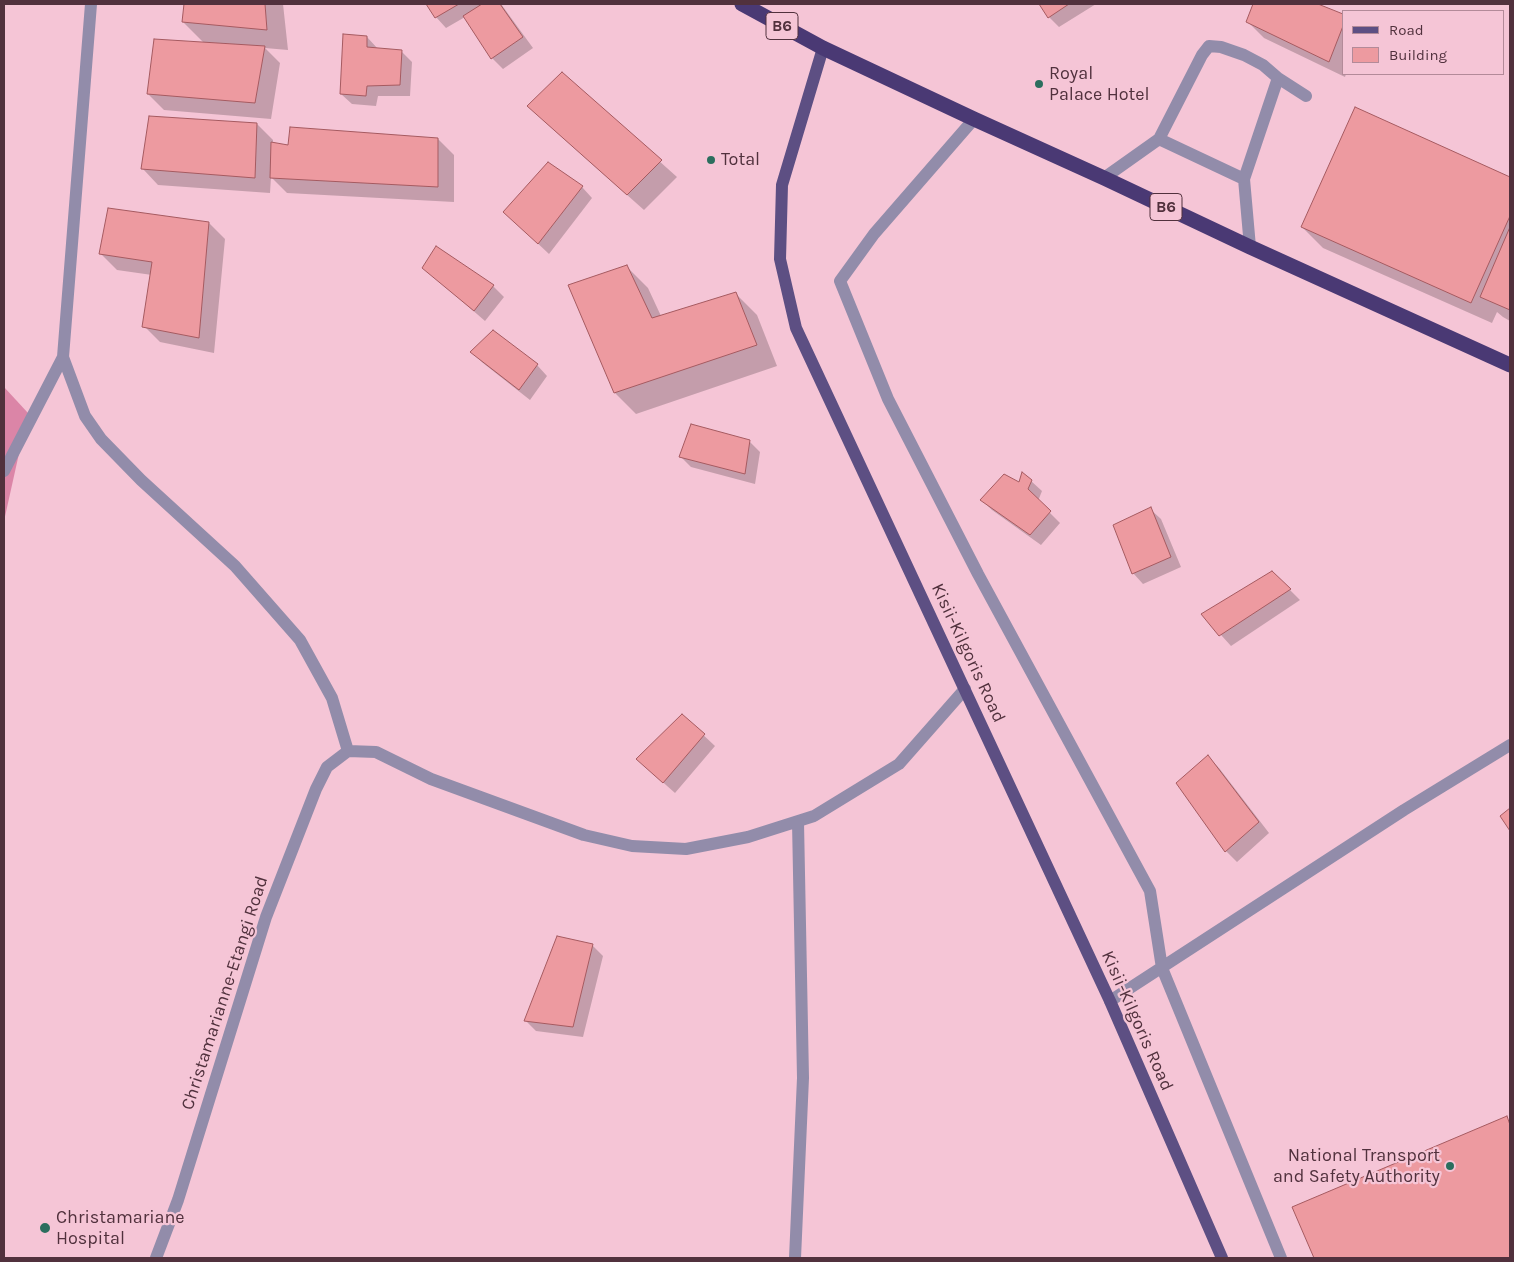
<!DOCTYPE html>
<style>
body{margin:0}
#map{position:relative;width:1514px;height:1262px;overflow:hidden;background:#f5c5d6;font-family:Karla,sans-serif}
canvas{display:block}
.frame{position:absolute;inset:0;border:5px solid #51313d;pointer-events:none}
.legend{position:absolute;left:1342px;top:10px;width:162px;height:65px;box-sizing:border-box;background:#f5c5d6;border:1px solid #b38a99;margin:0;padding:6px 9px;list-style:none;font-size:15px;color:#51313d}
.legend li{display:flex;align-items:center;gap:10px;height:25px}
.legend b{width:25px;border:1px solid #b38a99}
</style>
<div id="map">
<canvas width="1514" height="1262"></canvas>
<div class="frame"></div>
<ul class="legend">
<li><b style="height:6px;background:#5d4f83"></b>Road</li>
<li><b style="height:14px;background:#ed9aa0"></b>Building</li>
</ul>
</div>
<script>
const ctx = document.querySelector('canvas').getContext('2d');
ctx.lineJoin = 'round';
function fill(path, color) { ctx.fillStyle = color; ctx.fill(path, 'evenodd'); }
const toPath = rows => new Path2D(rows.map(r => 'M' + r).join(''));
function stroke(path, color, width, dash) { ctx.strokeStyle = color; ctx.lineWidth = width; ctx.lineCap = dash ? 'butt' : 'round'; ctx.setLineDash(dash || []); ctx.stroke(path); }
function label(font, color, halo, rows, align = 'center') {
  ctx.font = font + ' Karla,sans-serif'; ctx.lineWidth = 4.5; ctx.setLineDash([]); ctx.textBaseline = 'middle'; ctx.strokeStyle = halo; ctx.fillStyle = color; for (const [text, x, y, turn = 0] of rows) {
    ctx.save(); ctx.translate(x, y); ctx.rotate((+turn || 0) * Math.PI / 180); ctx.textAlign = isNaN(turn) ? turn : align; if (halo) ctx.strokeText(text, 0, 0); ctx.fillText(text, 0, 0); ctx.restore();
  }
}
fill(toPath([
 [4,387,28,413,4,521]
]), '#db85a7');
fill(toPath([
 [185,4,283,4,288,50,265,48,280,63,271,119,164,110,148,94,205,44,183,22],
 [427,4,501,4,533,48,503,69,492,58,465,17,446,28,436,17],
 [1040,4,1096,4,1059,27,1049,17],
 [1255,4,1315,4,1343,16,1343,74,1346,74,1345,77,1264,38,1248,22],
 [367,37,378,49,401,51,412,62,410,96,378,96,376,106,352,104,341,94],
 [562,74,677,177,644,210,545,122],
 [1356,109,1510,178,1510,321,1503,317,1497,312,1492,323,1323,248,1302,227],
 [257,124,273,140,273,144,289,147,438,139,454,155,454,202,287,193,271,177,270,193,158,185,143,169],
 [582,187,592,198,549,254,515,222],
 [209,223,225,239,214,353,160,342,144,326,152,275,117,270,101,254],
 [436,248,493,286,504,297,485,321,424,268],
 [627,267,648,288,661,316,736,294,757,315,777,366,636,414,615,393,570,286],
 [472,352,537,365,547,376,530,400,483,363],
 [749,441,760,452,755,484,691,467,681,457],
 [1031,481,1042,491,1038,501,1060,523,1041,545,992,510,982,500,1020,483],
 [1150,509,1161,519,1181,567,1143,584,1133,573],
 [1290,590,1300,600,1231,646,1203,615],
 [683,716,715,746,675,793,648,769],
 [1208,757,1219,768,1269,833,1237,862,1226,851,1177,783],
 [592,945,603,956,583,1037,536,1031,526,1021],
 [1506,1118,1510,1122,1510,1258,1315,1258,1294,1207]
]), '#0003');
const building = toPath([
 [184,4,265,4,267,30,182,22,184,4],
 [426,4,459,4,435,18,426,4],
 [482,4,500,4,523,37,491,59,463,16,482,4],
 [1039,4,1069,4,1048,18,1039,4],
 [1253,4,1318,4,1343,14,1343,26,1329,62,1246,22,1253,4],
 [343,34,367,36,367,47,402,50,400,85,367,86,366,96,340,94,343,34],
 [154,39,265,46,255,103,147,94,154,39],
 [562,72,662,160,627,195,527,106,562,72],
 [1355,107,1510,177,1510,216,1471,303,1301,227,1355,107],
 [149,116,257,123,255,178,141,169,149,116],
 [290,127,438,138,438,187,270,178,271,142,288,145,290,127],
 [548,162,583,186,538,244,503,212,548,162],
 [108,208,209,222,199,338,142,327,152,262,99,254,108,208],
 [1510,227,1510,310,1480,297,1510,227],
 [436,246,494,285,474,311,422,268,436,246],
 [627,265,652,318,736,292,757,345,614,393,568,285,627,265],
 [493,330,538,364,519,390,470,352,493,330],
 [691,424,750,440,745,474,679,457,691,424],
 [1022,472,1032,480,1028,489,1051,511,1030,535,980,500,1004,474,1019,482,1022,472],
 [1151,507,1171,557,1132,574,1113,525,1151,507],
 [1272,571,1291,589,1219,636,1201,614,1272,571],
 [682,714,705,734,663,783,636,759,682,714],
 [1208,755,1259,822,1225,852,1176,783,1208,755],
 [1510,808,1510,831,1500,816,1510,808],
 [557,936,593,944,573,1027,524,1021,557,936],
 [1507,1116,1510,1125,1510,1258,1314,1258,1292,1207,1507,1116]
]);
fill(building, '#ed9aa0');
stroke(building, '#a55a60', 1);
stroke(toPath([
 [91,4,63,357,85,416,101,439,141,480,235,566,300,640,332,698,348,751],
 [1278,78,1306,96],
 [974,119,874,234,840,281,888,399,978,574,1150,891,1162,968,1281,1258],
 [1159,139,1244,179],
 [1104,178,1159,139,1202,55,1209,46,1221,47,1244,55,1263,65,1278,78,1244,179,1250,247],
 [4,471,63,357],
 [348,751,376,752,431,779,584,835,632,846,686,849,748,837,814,816,899,764,965,689],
 [1110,1001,1404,810,1510,745],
 [156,1258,178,1200,266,917,316,789,327,767,348,751],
 [795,1258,803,1078,798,822]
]), '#928caa', 12);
stroke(toPath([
 [823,48,782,185,780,259,796,328,1110,1001,1222,1258]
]), '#5d4f83', 12);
stroke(toPath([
 [742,4,823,48,974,119,1104,178,1250,247,1510,365]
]), '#4a3974', 15);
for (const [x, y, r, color] of [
 [1039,84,5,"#2b6e5e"],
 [711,160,5,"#2b6e5e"],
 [1450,1166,5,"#2b6e5e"],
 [45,1228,6,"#2b6e5e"]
]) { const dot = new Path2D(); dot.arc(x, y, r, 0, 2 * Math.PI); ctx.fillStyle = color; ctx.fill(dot); stroke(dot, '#f5c5d6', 2); }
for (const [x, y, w] of [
 [782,26,32],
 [1166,207,32]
]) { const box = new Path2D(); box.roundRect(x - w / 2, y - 13.5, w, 27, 4); ctx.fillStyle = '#f5c5d6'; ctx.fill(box); stroke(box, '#51313d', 1); }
label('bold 16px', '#51313d', null, [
 ["B6",782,26],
 ["B6",1166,207]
]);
label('18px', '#51313d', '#f5c5d6', [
 ["Royal",1049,74],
 ["Palace Hotel",1049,95],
 ["Total",721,160],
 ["National Transport",1440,1156,"right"],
 ["and Safety Authority",1440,1177,"right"],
 ["Christamariane",56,1218],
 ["Hospital",56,1239]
], 'left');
label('18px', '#51313d', '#f5c5d6', [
 ["Kisii-Kilgoris Road",968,653,65],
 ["Christamarianne-Etangi Road",225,993,-72],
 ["Kisii-Kilgoris Road",1137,1021,66]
]);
</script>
